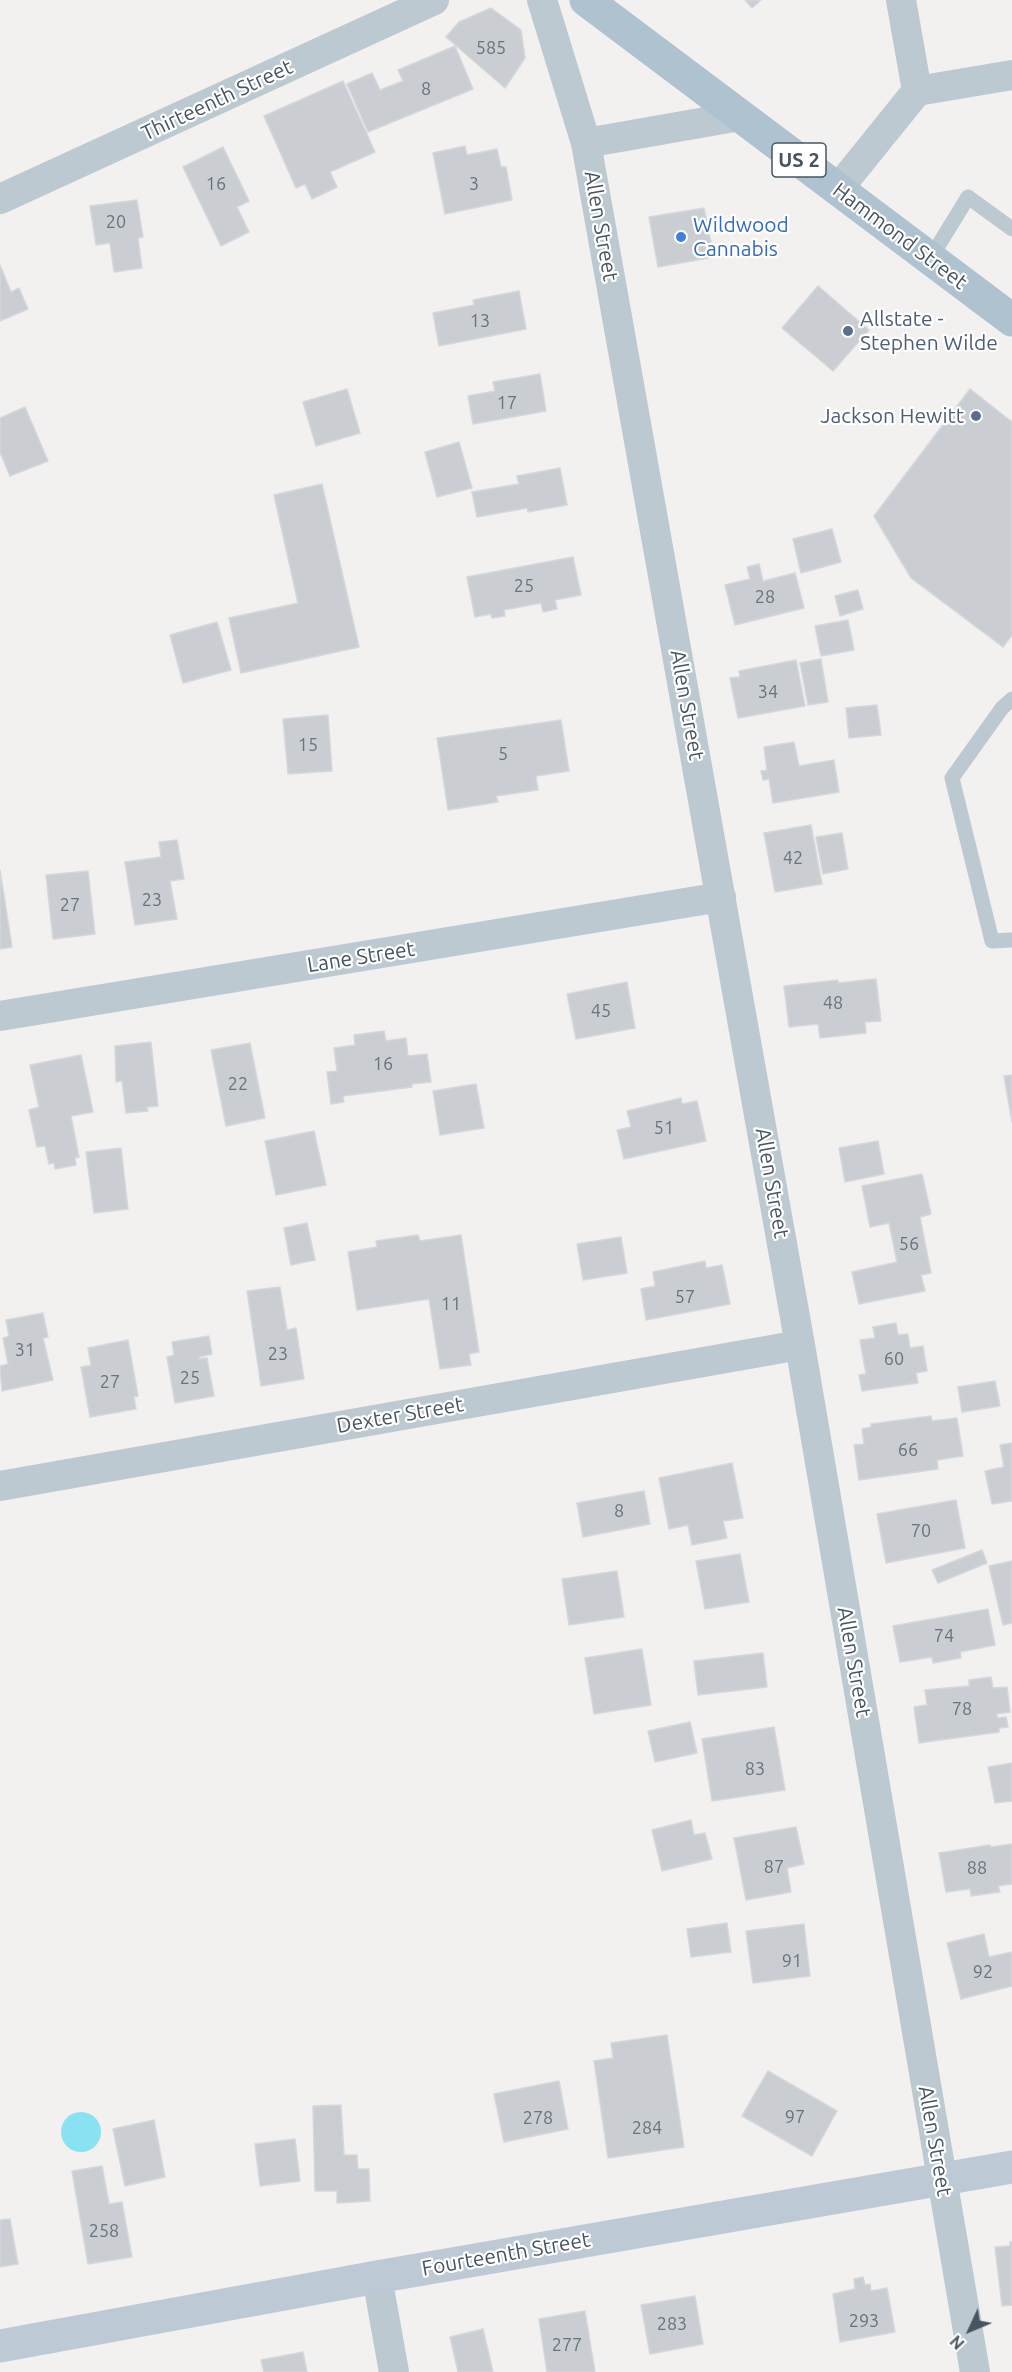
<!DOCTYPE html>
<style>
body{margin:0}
#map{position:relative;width:1012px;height:2372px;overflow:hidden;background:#f3f0f0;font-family:Ubuntu,sans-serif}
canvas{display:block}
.north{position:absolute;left:940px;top:2300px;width:60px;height:60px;-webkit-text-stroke:4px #fff;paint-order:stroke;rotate:226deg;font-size:16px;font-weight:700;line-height:24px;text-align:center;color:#47555f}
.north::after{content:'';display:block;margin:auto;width:21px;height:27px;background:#47555f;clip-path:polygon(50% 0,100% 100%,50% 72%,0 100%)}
</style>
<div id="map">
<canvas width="1012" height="2372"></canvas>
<div class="north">N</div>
</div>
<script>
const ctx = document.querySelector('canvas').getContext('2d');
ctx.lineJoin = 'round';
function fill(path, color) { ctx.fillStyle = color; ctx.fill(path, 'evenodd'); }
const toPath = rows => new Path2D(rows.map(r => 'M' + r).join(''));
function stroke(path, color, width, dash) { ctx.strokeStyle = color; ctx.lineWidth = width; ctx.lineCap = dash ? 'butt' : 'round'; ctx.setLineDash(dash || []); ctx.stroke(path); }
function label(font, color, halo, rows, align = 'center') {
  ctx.font = font + ' Ubuntu,sans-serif'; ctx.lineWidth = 4.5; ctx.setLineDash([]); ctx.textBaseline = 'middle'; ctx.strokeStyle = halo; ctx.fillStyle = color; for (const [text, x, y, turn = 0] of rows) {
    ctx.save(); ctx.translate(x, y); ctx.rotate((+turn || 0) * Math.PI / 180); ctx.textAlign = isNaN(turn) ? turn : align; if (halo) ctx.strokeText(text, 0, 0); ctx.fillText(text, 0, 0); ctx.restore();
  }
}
fill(toPath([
 '61 2132a20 20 0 1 1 40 0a20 20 0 1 1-40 0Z'
]), '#88e2f1');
const building = toPath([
 [745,0,761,0,752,8,745,0],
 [491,8,521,30,525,58,505,88,446,37,459,22,491,8],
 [455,46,473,89,368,132,347,84,372,73,380,90,403,81,398,70,455,46],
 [343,81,375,152,330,172,337,187,312,199,305,184,296,188,264,116,343,81],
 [465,146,467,155,497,149,501,167,506,167,512,200,445,214,433,153,465,146],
 [223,147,249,201,237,207,249,232,221,246,183,167,223,147],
 [137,200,143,237,138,238,142,268,114,272,110,243,96,245,90,206,137,200],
 [704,208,714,257,658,267,649,217,704,208],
 [0,265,11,292,19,288,28,309,0,321,0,265],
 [818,286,869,330,833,371,782,328,818,286],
 [519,291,526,329,439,346,433,313,474,305,473,300,519,291],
 [540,374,546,411,473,424,468,396,495,391,493,382,540,374],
 [347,389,360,433,316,446,303,402,347,389],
 [970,389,1012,422,1012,635,1003,647,911,578,874,516,970,389],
 [25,407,48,461,10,476,0,452,0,418,25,407],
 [459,442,472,488,437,497,425,452,459,442],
 [560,468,567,505,528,512,527,508,477,517,472,492,519,484,517,476,560,468],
 [322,484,359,647,241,673,229,618,298,603,274,495,322,484],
 [832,529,841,562,801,573,793,539,832,529],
 [573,557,581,595,555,600,557,609,543,612,541,603,504,610,505,616,492,618,491,614,475,617,467,577,573,557],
 [759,564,763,581,795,573,804,608,735,625,725,585,750,579,747,567,759,564],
 [858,590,863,609,840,616,835,596,858,590],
 [848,620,854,650,821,656,815,626,848,620],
 [217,622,231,670,183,683,170,635,217,622],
 [821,659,828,702,808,705,800,663,821,659],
 [796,660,805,706,738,718,730,678,740,677,739,671,796,660],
 [877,705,881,735,849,738,846,708,877,705],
 [328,715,332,771,288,774,283,719,328,715],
 [561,720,569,771,536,776,538,790,496,796,498,802,448,810,437,738,561,720],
 [794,742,799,766,834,760,839,792,773,803,769,779,763,780,761,771,767,770,764,747,794,742],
 [811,825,822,884,775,892,764,833,811,825],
 [842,833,848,869,823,874,816,837,842,833],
 [177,840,184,879,170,881,177,919,135,925,125,862,161,857,159,842,177,840],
 [0,870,12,947,0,949,0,870],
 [88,871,95,934,53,939,46,875,88,871],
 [876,979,881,1021,865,1022,866,1033,820,1038,818,1024,789,1027,784,986,838,980,838,983,876,979],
 [627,982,635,1028,576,1039,567,994,627,982],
 [384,1031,386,1041,406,1038,408,1056,427,1054,431,1082,412,1084,412,1087,343,1096,344,1102,331,1104,327,1072,337,1071,334,1048,355,1045,354,1035,384,1031],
 [151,1042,158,1106,147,1107,148,1111,126,1113,122,1081,116,1082,115,1046,151,1042],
 [250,1043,265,1118,226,1126,211,1050,250,1043],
 [81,1055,93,1112,71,1116,79,1157,75,1158,76,1165,55,1169,54,1163,49,1164,45,1146,37,1147,29,1110,39,1107,30,1065,81,1055],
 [1012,1075,1012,1122,1004,1076,1012,1075],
 [476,1084,484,1128,440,1135,433,1091,476,1084],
 [681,1098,682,1104,697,1101,706,1141,624,1159,617,1130,631,1127,627,1111,681,1098],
 [314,1131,326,1185,276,1195,265,1141,314,1131],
 [878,1141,884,1174,845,1182,839,1148,878,1141],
 [121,1148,128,1209,94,1213,86,1152,121,1148],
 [922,1174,931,1214,920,1217,931,1273,921,1275,925,1291,859,1304,852,1272,897,1262,889,1223,870,1227,862,1186,922,1174],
 [307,1223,315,1260,291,1265,284,1228,307,1223],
 [418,1235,420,1241,461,1235,479,1352,469,1354,471,1365,440,1369,429,1299,357,1310,348,1252,377,1247,376,1241,418,1235],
 [621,1237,627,1273,583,1280,577,1244,621,1237],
 [705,1261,706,1268,722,1265,730,1304,646,1320,641,1289,655,1286,653,1272,705,1261],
 [280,1287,287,1330,296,1328,304,1379,261,1386,247,1291,280,1287],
 [43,1313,48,1337,43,1338,53,1380,2,1391,0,1366,8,1364,3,1338,9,1336,6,1320,43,1313],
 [896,1323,898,1335,908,1334,910,1348,923,1346,927,1371,916,1373,918,1383,862,1391,859,1375,866,1374,860,1340,875,1338,873,1327,896,1323],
 [209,1336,212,1354,199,1357,199,1359,207,1358,214,1396,175,1403,167,1357,174,1355,172,1342,209,1336],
 [128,1340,138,1396,134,1397,136,1409,90,1417,81,1367,91,1365,88,1348,128,1340],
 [995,1381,1000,1406,962,1412,958,1387,995,1381],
 [931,1416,932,1421,957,1418,963,1456,937,1460,938,1469,859,1480,854,1445,864,1444,862,1429,871,1427,871,1424,931,1416],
 [1012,1443,1012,1501,992,1504,985,1471,1004,1467,1000,1445,1012,1443],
 [732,1463,743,1518,723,1521,727,1538,692,1545,688,1525,669,1529,659,1478,732,1463],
 [644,1491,650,1524,583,1537,577,1503,644,1491],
 [956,1500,965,1548,886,1563,877,1514,956,1500],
 [982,1550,987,1563,938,1583,932,1570,982,1550],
 [740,1554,749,1602,705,1609,696,1561,740,1554],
 [1012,1561,1012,1623,1003,1625,989,1566,1012,1561],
 [617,1571,624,1617,569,1625,562,1579,617,1571],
 [988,1609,995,1645,960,1652,961,1658,933,1663,932,1657,900,1662,893,1626,988,1609],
 [642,1649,651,1705,594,1714,585,1658,642,1649],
 [763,1653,767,1687,698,1695,694,1661,763,1653],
 [991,1677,993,1688,1007,1687,1010,1712,997,1714,997,1718,1006,1717,1008,1727,999,1728,999,1732,919,1743,914,1707,927,1705,925,1690,969,1686,969,1680,991,1677],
 [690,1722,697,1753,655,1762,648,1731,690,1722],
 [774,1727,785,1790,712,1801,702,1739,774,1727],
 [1012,1763,1012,1801,995,1803,988,1767,1012,1763],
 [691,1820,694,1835,705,1833,712,1859,662,1871,652,1830,691,1820],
 [796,1827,804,1864,787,1868,791,1892,746,1900,734,1838,796,1827],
 [1012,1844,1012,1884,998,1886,1000,1892,971,1896,970,1889,946,1892,939,1853,990,1845,991,1847,1012,1844],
 [727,1923,731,1952,691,1957,687,1929,727,1923],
 [804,1924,810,1976,753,1983,746,1931,804,1924],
 [984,1934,989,1957,1012,1952,1012,1986,961,1999,947,1943,984,1934],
 [667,2035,684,2147,608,2158,594,2061,613,2058,611,2043,667,2035],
 [768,2071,837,2111,812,2156,742,2116,768,2071],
 [559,2081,568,2129,504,2142,494,2094,559,2081],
 [341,2105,344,2155,357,2155,358,2169,369,2169,370,2201,337,2203,337,2191,315,2191,313,2106,341,2105],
 [154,2120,165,2177,125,2186,113,2129,154,2120],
 [295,2139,300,2181,260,2186,255,2144,295,2139],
 [102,2166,109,2204,122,2202,132,2257,88,2264,72,2171,102,2166],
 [10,2219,18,2264,0,2267,0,2220,10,2219],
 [1010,2242,1012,2242,1012,2305,1002,2306,995,2247,1010,2246,1010,2242],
 [863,2277,865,2285,870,2284,871,2291,887,2288,895,2332,840,2342,833,2294,855,2289,854,2279,863,2277],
 [695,2296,703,2344,650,2354,641,2305,695,2296],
 [585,2311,595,2372,547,2372,539,2319,585,2311],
 [483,2329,493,2372,458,2372,450,2337,483,2329],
 [303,2352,307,2372,264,2372,261,2360,303,2352]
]);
fill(building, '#caced3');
stroke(building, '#d4d7dc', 1.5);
stroke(toPath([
 [930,259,968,197,1012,229],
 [1012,699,1002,708,952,778,992,941,1012,940]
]), '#bdc9d0', 15);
stroke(toPath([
 [542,0,586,143,800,1345,975,2372],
 [917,91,1012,75],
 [586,143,740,116],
 [838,189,917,91,901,0],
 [0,199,434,0],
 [0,1016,721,897],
 [0,1486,800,1345],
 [377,2277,394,2372]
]), '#bdc9d0', 30);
stroke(toPath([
 [0,2346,377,2277,1012,2167]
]), '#bdcad5', 33);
stroke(toPath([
 [586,0,1012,320]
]), '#afc2d0', 33);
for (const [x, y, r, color] of [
 [681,237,6,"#3f7fe0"],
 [848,331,6,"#5c6f8a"],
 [976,416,6,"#5c6f8a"]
]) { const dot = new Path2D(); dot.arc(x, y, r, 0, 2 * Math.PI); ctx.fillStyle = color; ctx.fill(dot); stroke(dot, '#fff', 2); }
label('18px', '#68737c', null, [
 ["585",491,48],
 ["8",426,89],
 ["16",216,184],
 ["3",474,184],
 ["20",116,222],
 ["13",480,321],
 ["17",507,403],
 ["25",524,586],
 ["28",765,597],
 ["34",768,692],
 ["15",308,745],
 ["5",503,754],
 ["42",793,858],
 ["23",152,900],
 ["27",70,905],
 ["48",833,1003],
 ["45",601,1011],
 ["16",383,1064],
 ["22",238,1084],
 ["51",664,1128],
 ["56",909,1244],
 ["57",685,1297],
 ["11",451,1304],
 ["31",25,1350],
 ["23",278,1354],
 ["60",894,1359],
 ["25",190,1378],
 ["27",110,1382],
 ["66",908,1450],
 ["8",619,1511],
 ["70",921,1531],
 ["74",944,1636],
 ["78",962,1709],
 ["83",755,1769],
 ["87",774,1867],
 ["88",977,1868],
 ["91",792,1961],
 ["92",983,1972],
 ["97",795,2117],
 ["278",538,2118],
 ["284",647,2128],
 ["258",104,2231],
 ["293",864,2321],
 ["283",672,2324],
 ["277",567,2345]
]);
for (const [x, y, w] of [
 [799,160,54]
]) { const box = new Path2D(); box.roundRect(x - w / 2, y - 17, w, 34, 4.5); ctx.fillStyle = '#fff'; ctx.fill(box); stroke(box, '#47555f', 1.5); }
label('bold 20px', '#47555f', null, [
 ["US 2",799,160]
]);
label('21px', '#47555f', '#fff', [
 ["Thirteenth Street",217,100,-25],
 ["Allen Street",601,226,80],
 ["Hammond Street",900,236,37],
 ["Allen Street",687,705,80],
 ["Lane Street",361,957,-9],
 ["Allen Street",772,1183,80],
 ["Dexter Street",400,1415,-10],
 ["Allen Street",854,1662,80],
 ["Allen Street",935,2141,80],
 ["Fourteenth Street",506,2254,-10]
]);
label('21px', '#366cbe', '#fff', [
 ["Wildwood",693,225],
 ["Cannabis",693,249]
], 'left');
label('21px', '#4e5e75', '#fff', [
 ["Allstate -",860,319],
 ["Stephen Wilde",860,343],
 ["Jackson Hewitt",964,416,"right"]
], 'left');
</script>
